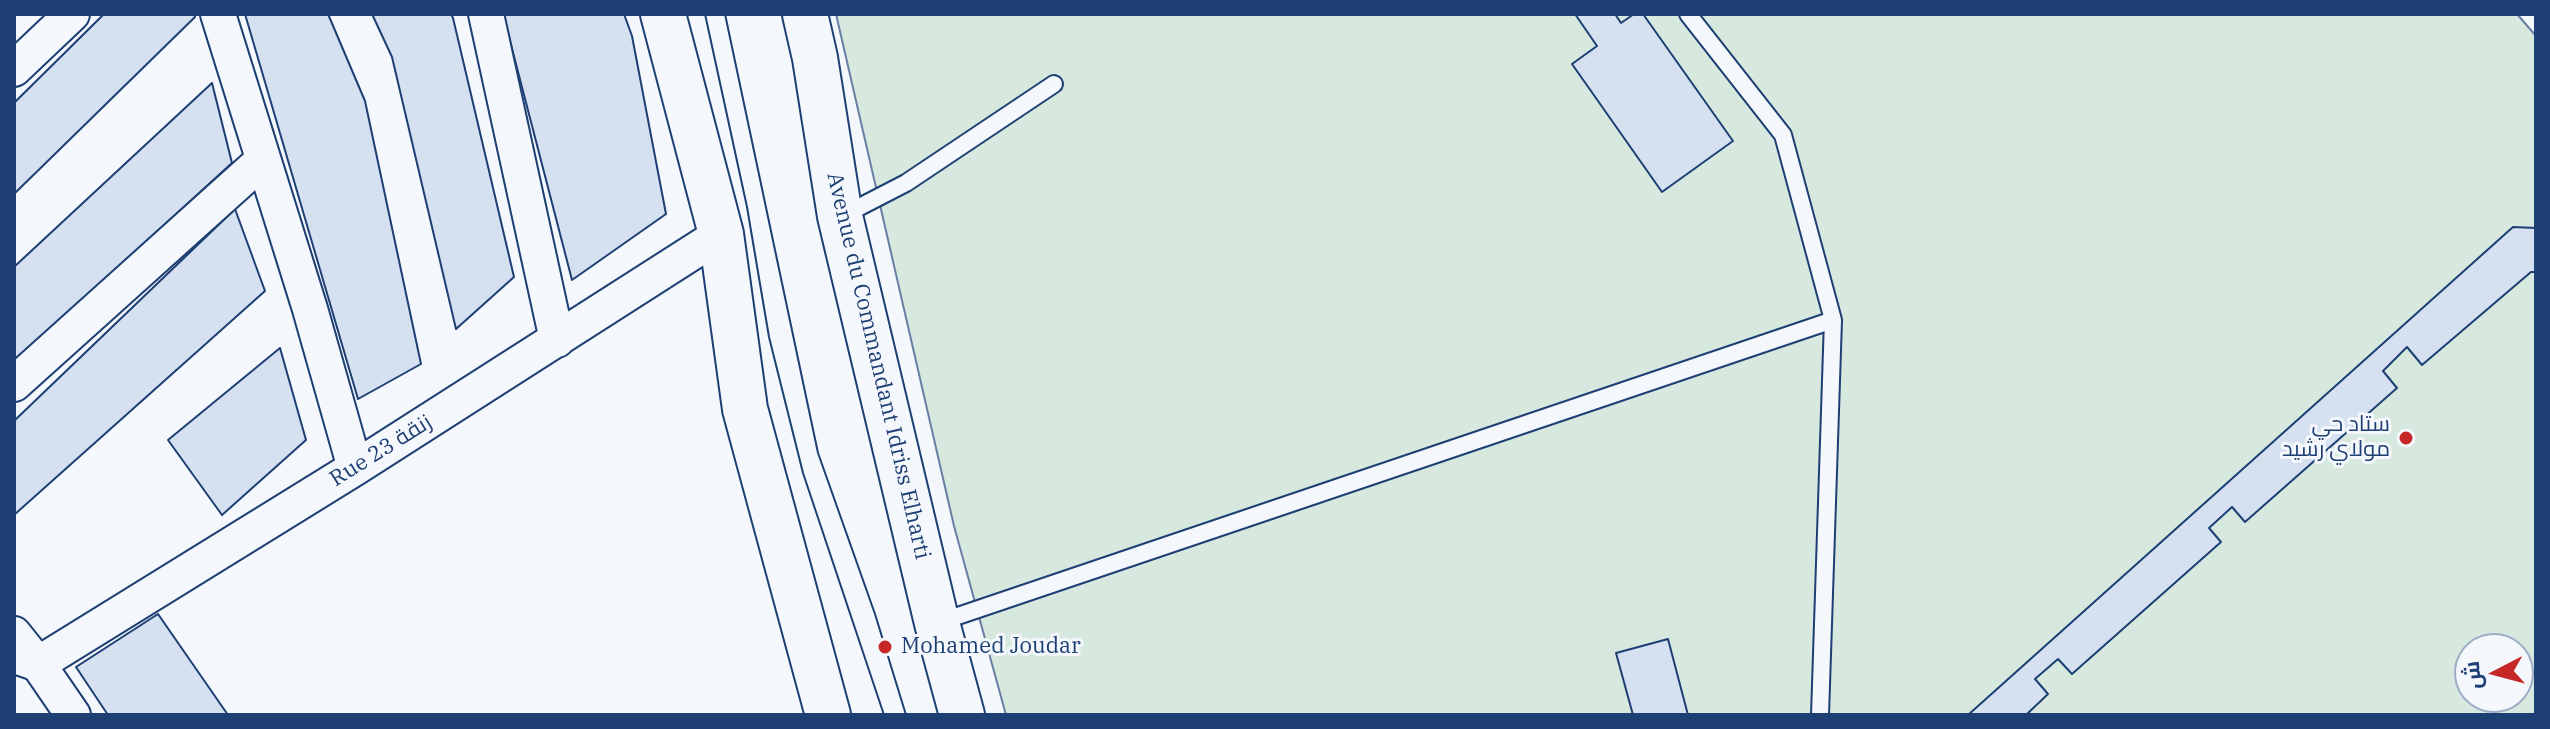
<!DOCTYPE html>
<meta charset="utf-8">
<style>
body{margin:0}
#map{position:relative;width:2550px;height:729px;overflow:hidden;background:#f4f7fb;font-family:"IBM Plex Serif",Cairo,serif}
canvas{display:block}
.frame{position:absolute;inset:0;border:16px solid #1d3f73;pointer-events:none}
.north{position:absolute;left:2454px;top:633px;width:80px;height:80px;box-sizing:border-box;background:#f4f7fb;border:2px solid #9eadc5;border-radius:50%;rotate:264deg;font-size:22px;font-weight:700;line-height:32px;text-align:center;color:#1d3f73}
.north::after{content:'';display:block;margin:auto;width:28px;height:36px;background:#c62828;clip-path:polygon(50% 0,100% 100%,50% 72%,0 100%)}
</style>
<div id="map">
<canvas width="2550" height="729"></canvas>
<div class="frame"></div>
<div class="north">ش</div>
</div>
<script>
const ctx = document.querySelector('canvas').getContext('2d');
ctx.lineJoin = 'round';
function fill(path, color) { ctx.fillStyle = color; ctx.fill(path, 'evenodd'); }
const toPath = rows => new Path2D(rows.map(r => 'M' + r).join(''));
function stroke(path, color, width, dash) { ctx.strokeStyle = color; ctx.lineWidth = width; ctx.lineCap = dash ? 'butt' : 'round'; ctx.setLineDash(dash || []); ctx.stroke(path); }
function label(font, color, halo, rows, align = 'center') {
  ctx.font = font + ' "IBM Plex Serif",Cairo,serif'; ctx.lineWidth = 6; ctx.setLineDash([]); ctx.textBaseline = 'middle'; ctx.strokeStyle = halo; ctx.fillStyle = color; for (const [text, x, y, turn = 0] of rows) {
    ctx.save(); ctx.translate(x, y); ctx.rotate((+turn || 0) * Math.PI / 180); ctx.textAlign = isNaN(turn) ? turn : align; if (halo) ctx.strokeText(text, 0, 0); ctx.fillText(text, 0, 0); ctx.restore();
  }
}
const green = toPath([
 [836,14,2517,14,2536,36,2536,715,1006,715,954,526,836,14],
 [2470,649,2518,649,2518,697,2470,697,2470,649]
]);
fill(green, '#d7e8df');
stroke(green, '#687fa3', 2);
const building = toPath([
 [104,14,194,14,195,17,14,194,14,103,104,14],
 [245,14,328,14,365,101,421,364,358,399,245,14],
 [372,14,451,14,453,18,514,277,456,329,392,57,372,14],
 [503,14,624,14,632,36,666,214,572,280,503,14],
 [1575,14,1615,14,1621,23,1634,14,1643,14,1733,141,1662,192,1572,64,1597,46,1575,14],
 [212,83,232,163,14,362,14,267,212,83],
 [235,209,265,291,14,515,14,421,235,209],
 [2513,227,2536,228,2536,272,2531,272,2422,365,2407,347,2383,371,2397,388,2245,522,2232,507,2209,528,2221,542,2072,674,2058,659,2035,679,2048,694,2026,715,1968,715,2513,227],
 [280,348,306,440,222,515,168,440,280,348],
 [158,614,228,715,108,715,76,667,158,614],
 [1668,639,1688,715,1633,715,1616,653,1668,639]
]);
fill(building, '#d5e0f0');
stroke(building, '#1d3f73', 2);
const service = toPath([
 [1688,14,1783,135,1833,320,1820,715],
 [842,216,906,183,1054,84],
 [937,623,1833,320]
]);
const minor = toPath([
 [218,14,310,309,355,468],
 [486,14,557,340],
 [14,69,72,14],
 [14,384,262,161],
 [14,634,38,664,355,468,721,234],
 [18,657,38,664,73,715]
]);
const primary = toPath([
 [663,14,721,234,745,409,828,715],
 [805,14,815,58,840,216,937,623,962,715]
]);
stroke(service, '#1d3f73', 20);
stroke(minor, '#1d3f73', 38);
stroke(primary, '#1d3f73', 48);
stroke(service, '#f4f7fb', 16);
stroke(minor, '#f4f7fb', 34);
stroke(primary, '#f4f7fb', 44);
stroke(toPath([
 [705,14,747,207,769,337,803,473,884,715],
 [725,14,818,453,875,614,906,715]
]), '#1d3f73', 2);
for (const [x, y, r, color] of [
 [2406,438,8,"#c62828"],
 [885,647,8,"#c62828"]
]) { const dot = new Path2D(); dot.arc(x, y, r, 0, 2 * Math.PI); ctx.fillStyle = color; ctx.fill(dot); stroke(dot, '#f4f7fb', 3); }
label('22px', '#1d3f73', '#f4f7fb', [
 ["Avenue du Commandant Idriss Elharti",878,366,77],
 ["Rue 23 زنقة",381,451,-32]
]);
label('22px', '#1d3f73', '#f4f7fb', [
 ["ستاد حي",2390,425],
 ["مولاي رشيد",2390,450],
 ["Mohamed Joudar",901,647,"left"]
], 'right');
</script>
